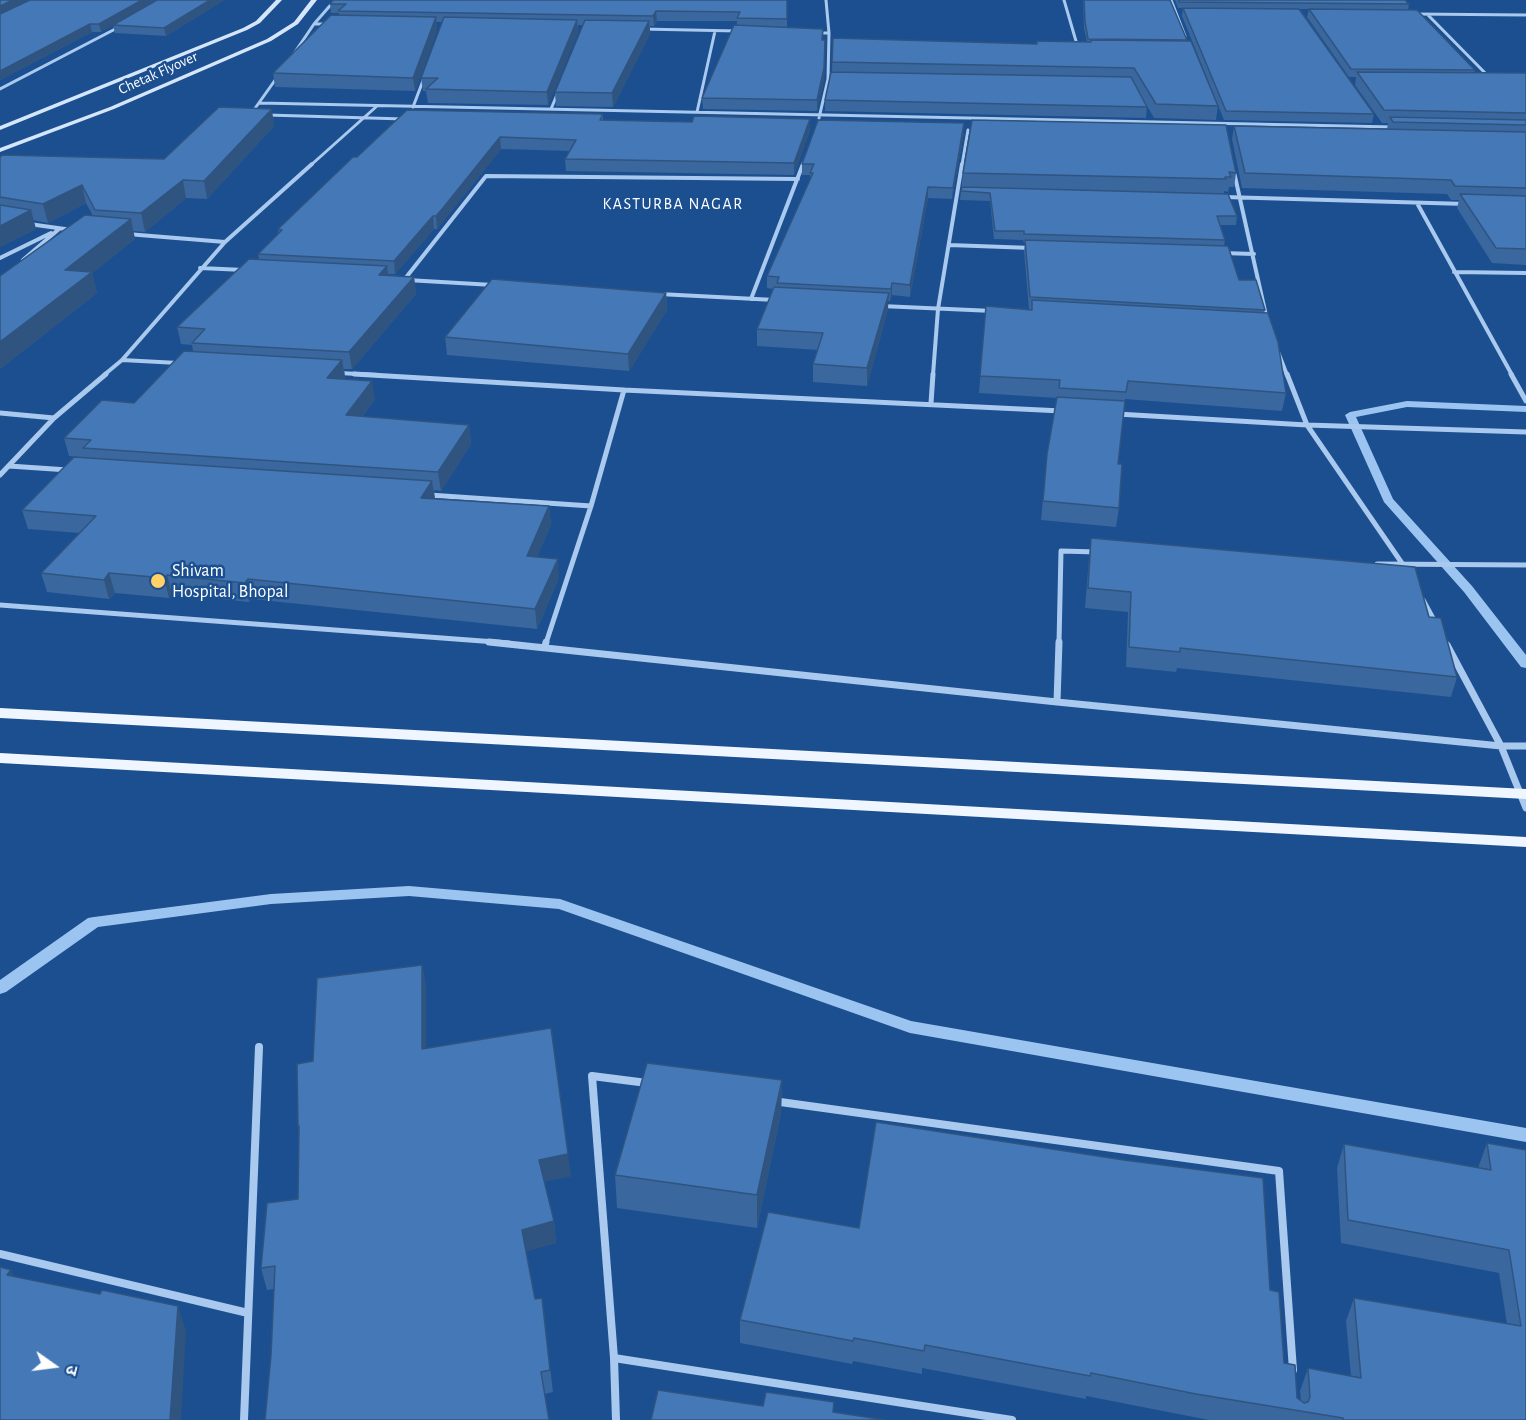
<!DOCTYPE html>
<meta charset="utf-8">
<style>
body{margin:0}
#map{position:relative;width:1526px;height:1420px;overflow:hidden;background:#1b4f8f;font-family:"Alegreya Sans","Noto Sans Devanagari",sans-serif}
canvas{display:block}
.north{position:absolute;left:24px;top:1336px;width:60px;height:60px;-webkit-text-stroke:4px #1b4f8f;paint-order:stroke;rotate:104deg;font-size:16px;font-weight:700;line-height:24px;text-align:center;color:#fff}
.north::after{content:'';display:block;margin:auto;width:21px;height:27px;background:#fff;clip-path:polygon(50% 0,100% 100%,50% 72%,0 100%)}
</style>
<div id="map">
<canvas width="1526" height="1420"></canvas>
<div class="north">उ</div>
</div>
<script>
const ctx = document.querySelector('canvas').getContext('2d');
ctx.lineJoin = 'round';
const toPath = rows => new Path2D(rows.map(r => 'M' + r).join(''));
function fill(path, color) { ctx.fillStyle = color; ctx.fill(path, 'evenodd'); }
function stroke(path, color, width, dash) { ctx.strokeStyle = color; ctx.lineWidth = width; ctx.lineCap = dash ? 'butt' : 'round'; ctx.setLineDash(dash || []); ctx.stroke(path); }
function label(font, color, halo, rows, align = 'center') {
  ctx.font = font + ' "Alegreya Sans",sans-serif'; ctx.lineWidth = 5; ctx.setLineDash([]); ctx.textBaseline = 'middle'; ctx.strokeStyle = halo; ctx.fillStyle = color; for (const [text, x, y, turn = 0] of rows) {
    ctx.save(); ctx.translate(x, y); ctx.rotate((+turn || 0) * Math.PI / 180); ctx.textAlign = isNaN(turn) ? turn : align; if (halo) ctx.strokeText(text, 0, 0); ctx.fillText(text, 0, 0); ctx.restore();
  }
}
fill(toPath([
 [1407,401,1526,406,1526,412,1407,407,1356,417,1393,499,1472,586,1526,655,1526,668,1521,667,1464,592,1384,502,1345,415,1350,412,1407,401],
 [409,886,560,899,911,1021,1526,1128,1526,1142,910,1033,559,909,409,896,271,904,98,927,6,992,0,994,0,980,88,918,94,917,271,894,409,886]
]), '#9cc4f0');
stroke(toPath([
 [1064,0,1078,48],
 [1171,0,1185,36],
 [1414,14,1526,15],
 [1427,14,1490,78],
 [314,24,329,24],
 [642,29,737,31],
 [816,33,829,33],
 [293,55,314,24,335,0],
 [0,89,121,26],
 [259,103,1393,127],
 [413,107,424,78],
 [551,109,559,90],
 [697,112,715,31],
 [251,114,278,76],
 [267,115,404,119],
 [819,118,828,79,829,33,826,0],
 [311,165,377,106],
 [803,165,805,159],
 [962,165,968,130]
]), '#a9c9ee', 3);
stroke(toPath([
 [1234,172,1267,320],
 [1224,197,1466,204],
 [1417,203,1512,375],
 [29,224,72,230],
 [127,234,225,242],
 [949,245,1032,248],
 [1222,253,1254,254],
 [0,258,51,233],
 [23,260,59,229],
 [200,268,244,270],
 [1454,272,1526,273],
 [404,280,486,176,798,179],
 [407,280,493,285],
 [659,294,775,300],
 [751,299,803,164],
 [881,306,993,311],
 [1278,352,1287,375],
 [122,360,178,363],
 [338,373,379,375],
 [104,375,122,360,225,242,312,164],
 [933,375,938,309,962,164]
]), '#a9c9ee', 4);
stroke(toPath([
 [354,374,624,390,1062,411],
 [1287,374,1307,425,1408,572],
 [1511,374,1526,401],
 [931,403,933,374],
 [0,413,54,418],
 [1117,414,1307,425,1526,432],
 [9,466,68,470],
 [0,475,54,418,106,374],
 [429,495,591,506],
 [1377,564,1526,565],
 [1423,600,1435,622],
 [0,605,509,643],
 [546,643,591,506,624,390],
 [1059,643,1061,551,1097,552]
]), '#a9c9ee', 5);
stroke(toPath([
 [489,642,1057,702,1501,746,1526,746],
 [1447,645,1501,746,1526,808],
 [545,646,546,642],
 [1057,702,1059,642]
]), '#a9c9ee', 7);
stroke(toPath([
 [773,1101,1279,1171,1293,1370],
 [0,1254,248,1313],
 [614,1358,1012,1420],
 [244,1420,259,1047],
 [616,1420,614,1358,592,1076,647,1083]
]), '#a9c9ee', 8);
fill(toPath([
 [276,0,282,0,260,23,247,30,0,130,0,126,243,28,256,21,276,0],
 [311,0,317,0,298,24,271,41,114,109,0,152,0,148,110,107,267,39,294,22,311,0]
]), '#d6e6fa');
fill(toPath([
 [0,708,1526,789,1526,799,0,718,0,708],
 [0,753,1526,837,1526,847,0,763,0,753]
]), '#f0f6ff');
fill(toPath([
 [0,0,224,0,166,36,115,33,113,25,101,32,92,32,0,80],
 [787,0,787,27,825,40,824,79,817,111,703,109,702,98,737,25,737,21,657,21,654,26,650,26,650,34,613,107,556,106,555,92,583,25,578,25,578,32,548,105,428,103,426,91,423,91,421,78,442,22,436,22,437,30,415,91,275,87,273,73,339,15,339,13,331,13,330,4],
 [1083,0,1170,0,1187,41,1218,106,1216,120,1154,118,1147,106,1146,118,825,111,825,100,832,72,833,38,1037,44,1037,41,1087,42,1084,29],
 [1175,0,1405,0,1409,4,1408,10,1475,70,1474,73,1526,73,1526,265,1492,263,1457,208,1459,200,1451,200,1447,194,1242,188,1232,139,1234,126,1387,129,1388,123,1382,123,1355,85,1356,77,1349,77,1307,17,1309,9,1300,9,1374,114,1372,123,1224,120,1182,16,1183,8,1178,8],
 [603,114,603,120,810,130,794,175,566,171,565,159,569,151,501,149,437,229,434,229,395,274,388,274,388,275,414,277,416,294,352,369,344,369,345,377,344,379,375,399,362,417,469,425,471,444,441,491,434,490,435,499,549,506,551,525,537,557,559,578,537,629,252,599,249,602,172,594,169,598,115,593,109,599,47,592,41,573,79,533,28,529,22,510,86,458,69,456,64,438,134,403,193,351,192,345,181,344,177,327,259,259,258,254,279,233,278,229,357,157],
 [274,126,207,199,186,198,145,232,133,231,135,239,92,273,97,293,0,369,93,216,86,203,48,223,33,220,36,229,0,247,0,157,164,159],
 [964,133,952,199,928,198,910,297,892,295,890,301,888,301,888,309,867,386,813,382,813,364,818,350,757,346,757,329,773,289,767,288,767,276,810,180,810,175,802,175,802,164],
 [963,173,1236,173,1234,187,1229,187,1228,192,1224,191,1224,194,1237,216,1236,225,1220,225,1225,240,1224,246,1239,280,1265,310,1264,313,1286,393,1282,411,1125,399,1118,464,1119,508,1116,527,1041,520,1047,454,1057,398,979,393,986,306,1029,309,1024,251,1025,243,1024,243,1023,240,994,239,990,201,960,200],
 [666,293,667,310,629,371,447,355,445,337],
 [1091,538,1429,617,1457,677,1451,697,1177,668,1176,672,1126,667,1128,612,1085,608,1089,558],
 [422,965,426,987,426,1048,571,1176,544,1181,554,1221,556,1243,526,1251,535,1299,542,1298,553,1392,545,1394,271,1355,274,1289,267,1290,261,1268,298,1199,299,1134,298,1127,313,1061],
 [782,1080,781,1113,757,1228,617,1208,615,1175],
 [1487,1143,1526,1150,1526,1420,1209,1420,1086,1396,1086,1399,922,1368,922,1374,853,1361,852,1364,740,1343,740,1320,859,1228,1270,1290,1284,1363,1297,1398,1301,1401,1300,1391,1308,1368,1351,1376,1346,1321,1354,1298,1507,1324,1499,1273,1341,1243,1337,1168,1344,1144,1478,1168]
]), '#3a679d');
fill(toPath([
 [13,0,31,0,0,15,0,6],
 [142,0,158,0,101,32,99,24],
 [210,0,224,0,166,36,164,28],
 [656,11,657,21,654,26,653,16],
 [436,17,437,30,415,91,413,78],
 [577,20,578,32,548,105,547,92],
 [649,21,650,34,613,107,612,93],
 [90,24,92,32,0,80,0,71],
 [824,68,824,79,817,111,817,100],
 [272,109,274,126,207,199,204,181],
 [810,119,810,130,794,175,794,163],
 [964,123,964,133,952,199,953,188],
 [500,137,501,149,437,229,436,216],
 [183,180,186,198,145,232,141,213],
 [82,185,86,203,48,223,43,204],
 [928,187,928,198,910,297,910,285],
 [31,210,36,229,0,247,0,226],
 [433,216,434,229,395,274,394,261],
 [131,219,135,239,92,273,97,293,0,369,0,342,65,270],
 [387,266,389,282,379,275],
 [414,277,416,294,352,369,349,352],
 [892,283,892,295,890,301,891,289],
 [666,293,667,310,629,371,628,354],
 [889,293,888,309,867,386,867,368],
 [342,360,345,377,330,395,327,378],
 [372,381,375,399,349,434,346,415],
 [469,425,471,444,441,491,438,472],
 [432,481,435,500,421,498],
 [549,506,551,525,529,576,527,556],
 [558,559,559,578,537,629,535,609],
 [109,573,115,593,109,599,104,580],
 [167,575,172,594,169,598,164,578],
 [248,579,252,599,249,602,245,583],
 [422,965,426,987,426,1071,422,1049],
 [782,1080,781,1113,757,1228,757,1195],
 [568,1154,571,1176,541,1182,539,1160],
 [554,1221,556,1243,525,1252,522,1230],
 [11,1270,22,1295,7,1275],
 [178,1306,186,1331,181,1420,170,1420]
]), '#305480');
const building = toPath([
 [0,0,13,0,0,6,0,0],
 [30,0,142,0,99,24,90,24,0,71,0,14,30,0],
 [157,0,210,0,164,28,113,25,157,0],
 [333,0,787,0,787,19,737,18,740,12,656,11,653,16,338,11,346,4,330,4,333,0],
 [1084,0,1170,0,1187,40,1088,39,1085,22,1084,0],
 [1179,0,1405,0,1409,4,1179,2,1179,0],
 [1183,8,1299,9,1374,114,1226,111,1183,8],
 [1309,9,1417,10,1475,70,1351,69,1309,9],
 [331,15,436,17,413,78,273,73,331,15],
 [444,17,577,20,547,92,426,89,438,78,421,78,444,17],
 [585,20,649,21,612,93,555,92,585,20],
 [734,25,823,29,822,40,825,40,824,68,817,100,702,98,734,25],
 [833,38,1037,44,1037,41,1091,42,1091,40,1191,41,1218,106,1156,104,1134,68,832,62,833,38],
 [831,72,1131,77,1147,107,825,100,831,72],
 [1357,72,1526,73,1526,113,1384,110,1357,72],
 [219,107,272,109,204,181,183,180,141,213,95,210,82,185,43,204,0,197,0,157,3,155,164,159,219,107],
 [407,110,603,114,600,120,692,122,694,116,810,119,794,163,565,159,576,140,500,137,443,208,436,216,433,216,394,261,258,254,282,230,278,229,353,157,357,157,407,110],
 [1390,117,1526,120,1526,125,1393,122,1390,117],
 [818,120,964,123,953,188,928,187,910,285,892,283,891,289,777,283,779,277,767,276,813,173,810,173,814,164,802,164,818,120],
 [972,120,1226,125,1236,173,1229,172,1231,177,1225,177,1226,179,963,173,972,120],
 [1234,126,1526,132,1526,188,1455,186,1451,180,1245,173,1234,126],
 [962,187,1228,194,1237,216,1217,216,1225,240,1024,234,1024,231,995,231,990,193,961,191,962,187],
 [1460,194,1526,196,1526,249,1496,248,1460,194],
 [0,205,31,210,0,226,0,205],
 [85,215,131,219,65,270,92,272,0,342,0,276,85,215],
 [1025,240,1228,246,1239,280,1256,280,1265,310,1030,297,1025,240],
 [249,259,387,266,379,275,414,277,349,352,192,343,205,329,177,327,249,259],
 [492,279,666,293,628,354,445,337,492,279],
 [774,287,889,293,867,368,813,364,823,333,757,329,774,287],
 [1032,300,1268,313,1278,342,1286,393,1128,381,1126,392,1059,388,1060,380,980,376,986,306,1032,310,1032,300],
 [184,351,342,360,327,378,372,381,346,415,469,425,438,472,83,448,91,440,64,438,102,400,134,403,184,351],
 [1057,397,1125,401,1118,464,1122,464,1119,508,1043,501,1047,454,1057,397],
 [74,457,432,481,421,498,549,506,527,556,558,559,535,609,248,579,245,583,167,575,164,578,109,573,104,580,41,573,96,516,22,510,74,457],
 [1091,538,1415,567,1429,617,1441,618,1457,677,1180,648,1180,652,1129,647,1131,592,1088,588,1091,538],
 [422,965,422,1049,551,1028,568,1154,539,1160,554,1221,522,1230,535,1299,542,1298,550,1370,541,1372,549,1420,265,1420,271,1355,275,1266,261,1268,267,1203,298,1199,299,1126,298,1127,297,1064,313,1061,317,978,422,965],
 [647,1063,782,1080,757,1195,615,1175,647,1063],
 [876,1122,1124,1160,1263,1178,1270,1290,1279,1292,1284,1363,1295,1365,1297,1398,1304,1403,1308,1402,1310,1397,1308,1368,1361,1378,1354,1298,1521,1326,1509,1250,1348,1220,1344,1144,1491,1170,1487,1143,1526,1150,1526,1420,1343,1420,1343,1418,1196,1394,1091,1373,1090,1376,925,1345,924,1351,854,1338,853,1341,740,1320,768,1212,859,1228,876,1122],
 [0,1267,11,1270,7,1275,100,1294,102,1290,178,1306,170,1420,0,1420,0,1267],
 [658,1390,763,1406,766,1392,834,1402,833,1412,885,1420,651,1420,658,1390]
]);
fill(building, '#4478b7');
stroke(building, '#305480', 1.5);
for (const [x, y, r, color] of [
 [158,581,8,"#ffd166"]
]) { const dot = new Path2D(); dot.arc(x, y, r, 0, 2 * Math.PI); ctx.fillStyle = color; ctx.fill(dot); stroke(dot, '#1b4f8f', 2); }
label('15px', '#fff', '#1b4f8f', [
 ["Chetak Flyover",158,73,-24]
]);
ctx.letterSpacing = '1.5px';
label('16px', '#fff', '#1b4f8f', [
 ["KASTURBA NAGAR",673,204]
]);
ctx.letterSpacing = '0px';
label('18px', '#fff', '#1b4f8f', [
 ["Shivam",172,571],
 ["Hospital, Bhopal",172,592]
], 'left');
</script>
